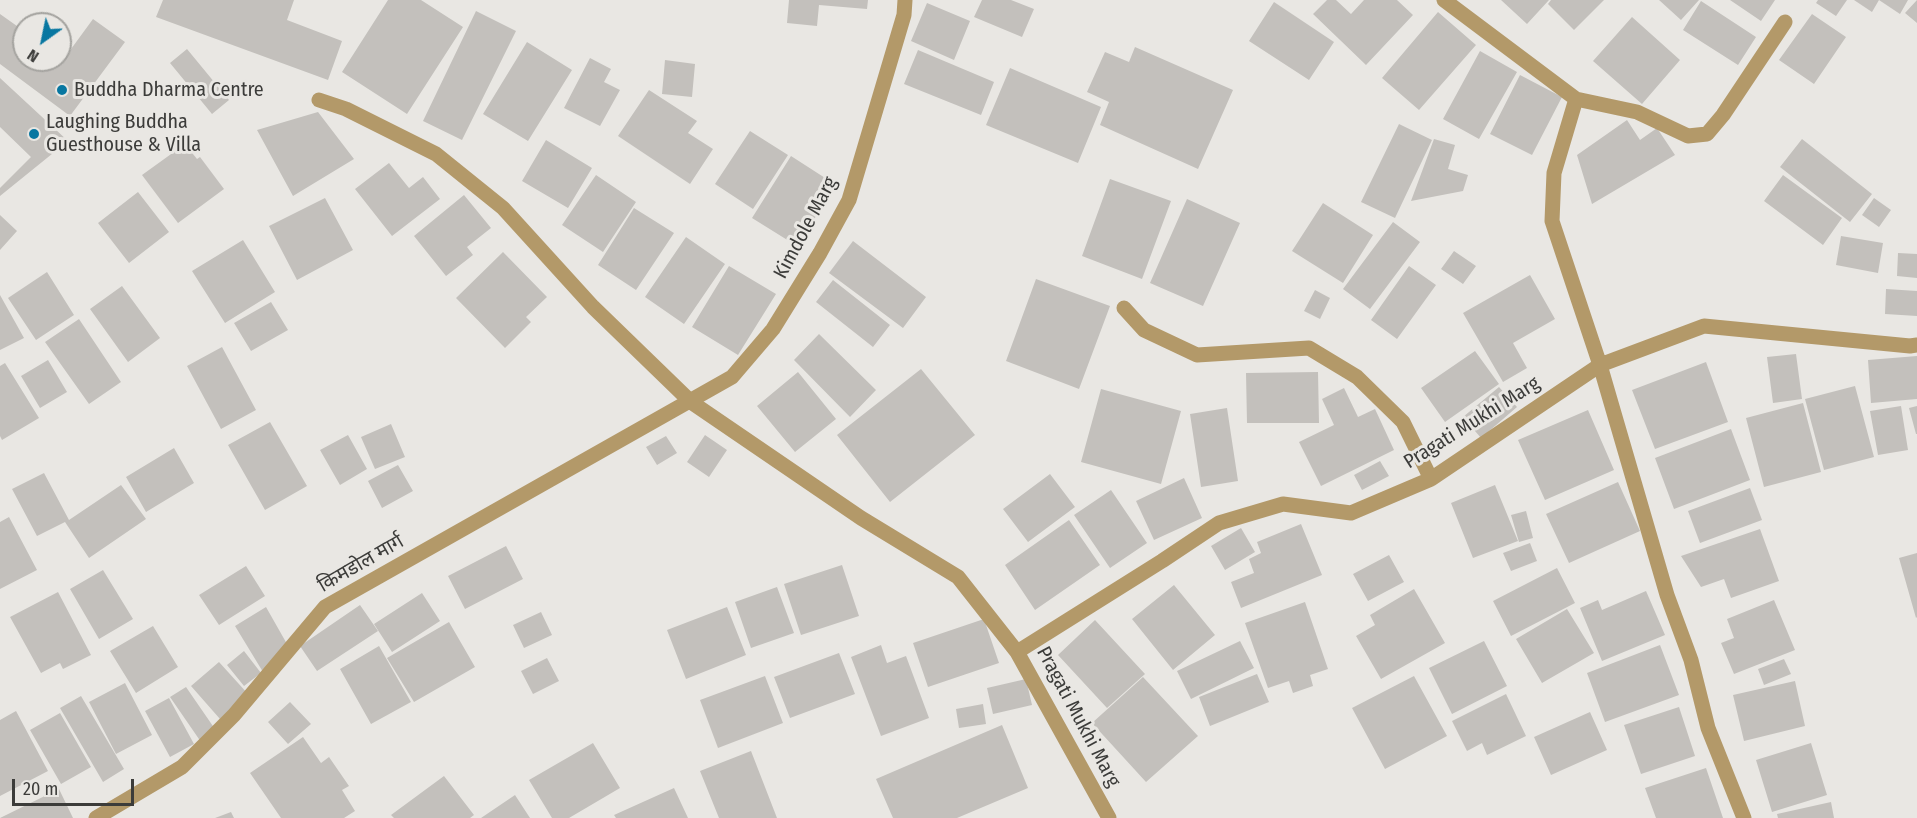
<!DOCTYPE html>
<meta charset="utf-8">
<style>
body{margin:0}
#map{position:relative;width:1917px;height:818px;overflow:hidden;background:#e9e7e3;font-family:"Fira Sans Condensed",sans-serif}
canvas{display:block}
.north{position:absolute;left:12px;top:12px;width:60px;height:60px;box-sizing:border-box;background:#e9e7e3;border:2px solid #a4a39f;border-radius:50%;rotate:213deg;font-size:16px;font-weight:700;line-height:24px;text-align:center;color:#3c3c3a}
.north::after{content:'';display:block;margin:auto;width:21px;height:27px;background:#0877a1;clip-path:polygon(50% 0,100% 100%,50% 72%,0 100%)}
.scale{position:absolute;left:12px;top:779px;width:122px;height:27px;box-sizing:border-box;border:3px solid #3c3c3a;border-top:0;padding-left:8px;font-size:18px;line-height:21px;white-space:nowrap;color:#3c3c3a;-webkit-text-stroke:4px #e9e7e3;paint-order:stroke}
</style>
<div id="map">
<canvas width="1917" height="818"></canvas>
<div class="north">N</div>
<div class="scale">20 m</div>
</div>
<script>
const ctx = document.querySelector('canvas').getContext('2d');
ctx.lineJoin = 'round';
function fill(path, color) { ctx.fillStyle = color; ctx.fill(path, 'evenodd'); }
const toPath = rows => new Path2D(rows.map(r => 'M' + r).join(''));
function stroke(path, color, width, dash) { ctx.strokeStyle = color; ctx.lineWidth = width; ctx.lineCap = dash ? 'butt' : 'round'; ctx.setLineDash(dash || []); ctx.stroke(path); }
function label(font, color, halo, rows, align = 'center') {
  ctx.font = font + ' "Fira Sans Condensed","Noto Sans Devanagari",sans-serif'; ctx.lineWidth = 6; ctx.setLineDash([]); ctx.textBaseline = 'middle'; ctx.strokeStyle = halo; ctx.fillStyle = color; for (const [text, x, y, turn = 0] of rows) {
    ctx.save(); ctx.translate(x, y); ctx.rotate((+turn || 0) * Math.PI / 180); ctx.textAlign = isNaN(turn) ? turn : align; if (halo) ctx.strokeText(text, 0, 0); ctx.fillText(text, 0, 0); ctx.restore();
  }
}
fill(toPath([
 [163,0,294,0,287,20,342,41,328,80,156,17],
 [388,0,421,0,463,27,407,114,342,72],
 [789,0,868,0,867,9,819,5,817,26,787,23],
 [982,0,1011,0,1034,9,1022,37,974,17],
 [1327,0,1336,0,1351,14,1364,0,1397,0,1413,15,1366,65,1313,14],
 [1501,0,1549,0,1527,24],
 [1551,0,1604,0,1574,30,1548,4],
 [1659,0,1699,0,1681,20],
 [1730,0,1775,0,1761,21],
 [1818,0,1847,0,1836,16,1816,3],
 [1854,0,1908,0,1900,14,1879,0,1872,12],
 [1917,0,1917,23,1905,13],
 [1701,1,1756,37,1738,65,1683,30],
 [1274,2,1334,42,1309,80,1249,41],
 [927,3,970,21,954,60,911,41],
 [476,11,516,31,462,140,423,121],
 [1438,12,1476,45,1419,110,1382,78],
 [0,14,24,31,24,60,60,60,60,57,63,60,93,19,125,42,70,116,0,64],
 [1812,14,1846,37,1814,84,1779,60],
 [1632,17,1680,60,1642,104,1593,61],
 [527,42,572,70,528,141,483,114],
 [1135,47,1233,90,1198,169,1100,125,1109,102,1087,92,1105,52,1129,62],
 [187,49,229,100,212,114,170,63],
 [918,50,994,82,981,115,904,84],
 [1480,51,1517,72,1479,139,1443,119],
 [590,58,611,69,604,82,620,90,600,126,564,108],
 [665,60,695,64,692,97,662,94],
 [1010,68,1101,107,1078,163,986,125],
 [1520,75,1562,97,1532,155,1490,134],
 [0,78,68,141,0,196,0,188,31,157,0,127],
 [649,90,697,121,688,133,713,149,690,184,618,136],
 [318,112,354,159,293,196,257,130],
 [1627,120,1640,140,1657,128,1675,155,1592,204,1577,155],
 [1399,124,1432,140,1395,218,1361,202],
 [750,131,788,155,753,209,715,184],
 [1434,139,1455,145,1448,169,1468,175,1463,191,1411,201],
 [1802,139,1872,194,1850,222,1780,167],
 [546,140,592,168,568,208,522,181],
 [185,144,197,159,200,157,224,189,178,223,142,175],
 [791,156,836,185,797,246,752,218],
 [389,163,409,188,423,177,440,199,392,236,355,189],
 [596,175,636,202,603,252,562,225],
 [1783,175,1842,218,1823,245,1764,201],
 [1110,179,1171,201,1142,279,1082,256],
 [138,192,169,232,129,263,98,223],
 [464,195,491,228,467,247,473,255,446,276,414,236],
 [325,198,353,250,297,280,269,226],
 [1874,198,1891,210,1879,227,1862,215],
 [1187,199,1240,223,1203,306,1150,283],
 [1323,203,1373,235,1343,283,1292,251],
 [634,208,674,233,636,290,598,265],
 [0,215,17,231,0,250],
 [1393,222,1420,242,1370,309,1343,289],
 [1841,236,1883,243,1878,273,1836,265],
 [686,237,725,264,684,324,645,297],
 [243,240,275,292,225,323,192,271],
 [853,241,926,297,903,328,829,273],
 [1454,251,1476,266,1463,284,1441,269],
 [503,252,547,297,526,317,531,322,505,348,456,298],
 [1898,253,1917,254,1917,278,1897,276],
 [729,266,776,294,738,355,692,327],
 [1409,266,1436,285,1397,339,1371,320],
 [47,272,74,315,36,340,8,298],
 [1530,275,1555,319,1513,343,1527,368,1503,382,1463,313],
 [1036,279,1110,306,1079,389,1006,361],
 [833,280,890,325,873,347,816,302],
 [122,286,160,338,128,362,90,309],
 [1886,289,1917,291,1917,316,1885,314],
 [1315,290,1330,298,1320,319,1304,311],
 [0,295,24,338,0,350],
 [271,302,288,330,251,351,234,323],
 [79,319,121,382,89,404,45,342],
 [819,334,876,390,850,417,794,360],
 [222,347,256,410,221,429,187,366],
 [1475,351,1499,384,1445,422,1421,388],
 [1796,354,1802,399,1773,403,1767,357],
 [1917,356,1917,399,1871,403,1868,360],
 [48,360,67,392,40,408,21,376],
 [1706,362,1728,422,1655,449,1632,390],
 [5,363,39,418,2,440,0,436,0,366],
 [921,369,975,435,890,502,837,435],
 [798,372,836,419,795,452,757,406],
 [1318,372,1319,423,1247,423,1246,373],
 [1855,386,1874,457,1824,470,1805,399],
 [1499,387,1517,407,1481,438,1463,417],
 [1344,388,1358,417,1375,409,1394,450,1321,486,1299,442,1334,425,1322,399],
 [1101,389,1181,411,1161,484,1081,462],
 [1803,403,1821,472,1764,487,1746,418],
 [1901,406,1908,450,1878,455,1870,411],
 [1917,406,1917,434,1916,434,1909,408],
 [1227,408,1238,481,1201,487,1190,414],
 [1588,410,1614,470,1545,500,1518,440],
 [270,422,307,486,265,510,228,445],
 [391,424,405,457,375,469,361,437],
 [1731,429,1750,480,1674,509,1655,458],
 [348,435,367,469,340,485,320,450],
 [705,435,727,450,709,477,687,462],
 [666,436,677,453,657,465,646,447],
 [174,448,194,483,146,512,126,477],
 [1380,461,1389,476,1362,490,1354,475],
 [398,465,413,491,382,508,368,481],
 [44,473,69,520,121,485,146,519,89,558,65,522,37,536,12,489],
 [1050,474,1075,507,1028,542,1003,509],
 [1184,478,1202,518,1154,540,1136,501],
 [1618,482,1640,531,1569,563,1546,514],
 [1495,485,1518,541,1473,558,1451,503],
 [1750,488,1762,520,1700,543,1688,511],
 [1111,490,1147,543,1110,568,1074,515],
 [1526,511,1533,538,1519,542,1511,515],
 [9,517,37,570,0,589,0,522],
 [1069,520,1100,565,1035,610,1005,565],
 [1301,524,1322,575,1241,608,1231,582,1254,573,1249,559,1261,553,1257,542],
 [1241,528,1255,552,1225,570,1211,546],
 [1760,529,1779,581,1731,598,1724,579,1701,587,1681,556],
 [1530,543,1537,561,1511,571,1503,553],
 [506,546,523,579,465,609,448,576],
 [1917,553,1917,617,1916,618,1899,558],
 [1389,555,1404,582,1368,601,1353,574],
 [842,565,859,616,801,635,784,584],
 [246,566,265,596,219,625,199,595],
 [1557,568,1575,603,1511,636,1493,601],
 [103,570,133,619,99,639,70,589],
 [1174,585,1215,635,1173,670,1132,619],
 [777,587,794,633,751,648,735,602],
 [1414,589,1445,643,1381,679,1356,636,1375,625,1370,615],
 [1646,591,1665,635,1602,661,1580,608,1598,600,1602,610],
 [58,592,91,655,63,669,60,663,41,673,10,617],
 [422,593,440,621,392,652,374,624],
 [1774,600,1795,650,1734,674,1721,643,1734,638,1727,619],
 [1305,602,1328,669,1310,675,1313,686,1293,693,1289,681,1268,688,1245,623],
 [360,605,378,631,317,671,300,646],
 [266,607,287,644,263,672,235,626],
 [727,607,746,655,686,679,667,630],
 [1567,609,1594,653,1542,683,1516,639],
 [541,612,552,635,524,648,513,625],
 [984,619,999,663,928,687,913,643],
 [1095,620,1145,674,1107,708,1058,655],
 [449,622,475,667,414,702,387,658],
 [153,626,178,667,136,693,110,651],
 [1240,641,1254,668,1191,699,1177,671],
 [1484,641,1507,686,1452,714,1429,668],
 [881,645,887,663,906,656,929,718,881,736,851,657],
 [1660,645,1679,695,1605,722,1587,673],
 [379,646,411,702,371,724,340,669],
 [244,651,261,673,244,686,227,665],
 [839,653,855,694,790,718,774,677],
 [547,658,559,681,533,694,521,671],
 [1784,659,1791,674,1764,685,1758,669],
 [219,662,248,694,220,719,191,686],
 [1257,674,1269,702,1210,726,1199,697],
 [765,676,783,723,718,748,700,700],
 [1414,676,1447,736,1385,769,1352,708],
 [1143,677,1198,736,1146,782,1092,723],
 [1026,679,1032,705,993,714,987,688],
 [1795,681,1805,726,1744,741,1733,695],
 [125,683,152,735,116,754,89,702],
 [186,687,217,732,201,742,170,697],
 [1506,694,1526,736,1487,755,1482,743,1467,751,1452,721],
 [81,696,124,769,103,782,60,708],
 [169,698,194,744,170,757,145,711],
 [290,702,311,724,288,744,268,722],
 [983,704,986,724,959,728,956,709],
 [1679,707,1695,756,1641,774,1624,725],
 [16,711,48,771,0,796,0,720],
 [1590,712,1607,750,1551,775,1534,737],
 [60,713,91,767,61,784,30,730],
 [1002,725,1028,788,957,818,893,818,876,779],
 [303,737,321,763,329,757,349,786,342,790,355,811,344,818,281,818,250,773],
 [593,743,620,788,569,818,552,818,529,780],
 [1811,743,1827,795,1772,812,1756,760],
 [751,751,777,818,719,818,700,771],
 [1706,768,1723,818,1656,818,1645,788],
 [444,776,474,815,470,818,394,818,391,815],
 [674,788,688,818,616,818,614,815],
 [59,789,73,818,0,818],
 [515,795,530,818,481,818],
 [1831,802,1834,818,1778,818,1777,814],
 [231,812,234,818,215,818]
]), '#c3c0bc');
stroke(toPath([
 [1444,0,1576,99,1554,173,1552,221,1600,365,1667,595,1691,660,1708,728,1744,818],
 [1576,99,1637,112,1688,136,1707,134,1723,115,1785,22],
 [319,100,346,109,436,154,503,208,593,307,691,402,861,518,958,577,1017,652,1109,818],
 [1124,308,1144,330,1197,355,1309,348,1357,377,1403,422,1431,479],
 [1017,652,1162,561,1219,523,1283,504,1351,513,1431,479,1600,365,1704,326,1910,346,1917,345],
 [96,818,182,767,234,715,325,607,732,377,773,329,820,253,849,200,904,15,905,0]
]), '#b39969', 15);
for (const [x, y, r, color] of [
 [62,90,6,"#0877a1"],
 [34,134,6,"#0877a1"]
]) { const dot = new Path2D(); dot.arc(x, y, r, 0, 2 * Math.PI); ctx.fillStyle = color; ctx.fill(dot); stroke(dot, '#e9e7e3', 2); }
label('20px', '#3c3c3a', '#e9e7e3', [
 ["Buddha Dharma Centre",74,90],
 ["Laughing Buddha",46,122],
 ["Guesthouse & Villa",46,145]
], 'left');
label('20px', '#3c3c3a', '#e9e7e3', [
 ["Kimdole Marg",806,228,-62],
 ["Pragati Mukhi Marg",1472,423,-32],
 ["किमडोल मार्ग",361,564,-30],
 ["Pragati Mukhi Marg",1078,717,62]
]);
</script>
